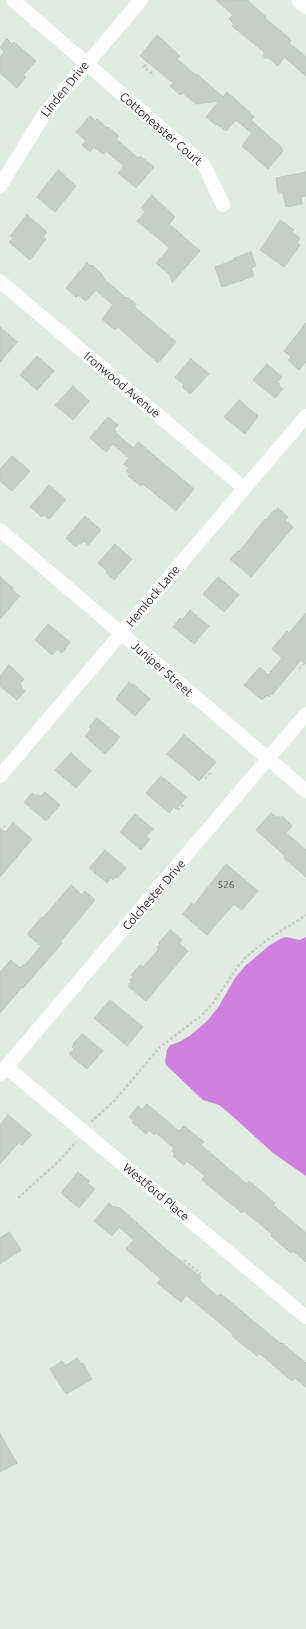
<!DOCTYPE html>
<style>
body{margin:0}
canvas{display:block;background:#e0ece2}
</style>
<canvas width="306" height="1629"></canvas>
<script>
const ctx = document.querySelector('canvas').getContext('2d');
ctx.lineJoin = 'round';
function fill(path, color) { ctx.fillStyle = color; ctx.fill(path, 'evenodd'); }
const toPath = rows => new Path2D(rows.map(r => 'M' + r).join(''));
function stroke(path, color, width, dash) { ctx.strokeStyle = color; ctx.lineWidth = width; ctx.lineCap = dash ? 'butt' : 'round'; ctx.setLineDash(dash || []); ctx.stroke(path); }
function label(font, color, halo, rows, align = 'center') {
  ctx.font = font + ' Ubuntu,sans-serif'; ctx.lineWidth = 3.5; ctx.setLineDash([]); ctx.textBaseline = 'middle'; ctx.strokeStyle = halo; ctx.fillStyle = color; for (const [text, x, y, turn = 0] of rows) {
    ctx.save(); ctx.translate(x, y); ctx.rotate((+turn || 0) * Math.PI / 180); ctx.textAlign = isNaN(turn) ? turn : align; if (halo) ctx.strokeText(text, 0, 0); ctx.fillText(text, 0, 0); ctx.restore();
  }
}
fill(toPath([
 [286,937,300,940,306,937,306,1176,273,1153,229,1113,219,1105,203,1100,166,1065,165,1061,167,1050,170,1045,179,1042,191,1035,208,1020,219,1006,235,978,245,966,270,945,280,939]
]), '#d081e0');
const building = toPath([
 [216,0,247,0,266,17,265,18,289,38,291,41,289,43,306,57,306,76,284,57,278,66,268,58,264,58,264,52,232,26,234,24,229,19,233,15,216,0],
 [157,35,180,56,177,59,196,75,197,74,223,97,227,92,245,108,254,117,251,120,281,147,283,151,268,169,242,146,252,133,236,120,226,131,217,124,216,125,206,117,219,101,196,104,183,93,180,95,170,86,173,83,140,56,157,35],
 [7,39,12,44,14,42,36,61,23,75,26,77,17,88,0,73,0,57,4,52,0,47,7,39],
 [90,116,95,121,97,119,107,128,108,127,119,136,116,139,138,158,140,156,154,167,136,188,118,173,124,166,106,151,103,154,94,147,90,152,82,145,86,141,76,132,90,116],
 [58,170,76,186,55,212,37,197,58,170],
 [306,172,306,196,301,197,302,204,286,207,283,194,282,192,278,192,276,178,306,172],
 [152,195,175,217,169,224,200,251,172,283,170,275,156,263,170,248,137,221,145,212,141,208,152,195],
 [27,215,47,232,43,237,46,239,30,260,9,242,13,238,10,236,27,215],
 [280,220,294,230,292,232,300,238,297,243,300,245,284,267,260,250,280,220],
 [251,252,256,266,251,268,254,276,222,287,215,267,234,260,234,258,251,252],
 [87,263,91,266,92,265,102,274,102,275,105,280,126,298,127,297,136,304,134,306,136,308,176,342,158,363,118,327,115,330,102,319,113,305,96,290,86,301,78,295,76,297,66,288,87,263],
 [306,323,306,362,299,370,288,360,291,357,284,351,306,323],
 [0,327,17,342,0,362,0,327],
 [37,356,54,371,37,390,20,375,37,356],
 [191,359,209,374,190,394,182,387,184,385,175,377,191,359],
 [267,364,282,377,278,382,280,384,279,386,283,389,275,398,253,380,267,364],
 [73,386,89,401,73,420,55,405,73,386],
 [239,400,258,416,245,434,224,417,239,400],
 [108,417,118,425,114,429,116,431,115,432,133,448,138,442,194,489,176,511,147,487,147,488,143,484,141,486,128,476,130,474,126,471,129,468,124,464,129,458,113,444,106,452,90,438,108,417],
 [12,456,30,471,12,491,0,481,0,469,12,456],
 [49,485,66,500,49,519,44,515,42,517,30,507,49,485],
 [278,508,288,517,285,520,293,527,251,577,230,559,238,551,239,552,265,519,266,520,274,510,275,511,278,508],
 [85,516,101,530,88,545,84,541,81,544,79,543,76,547,66,538,85,516],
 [115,544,132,559,114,580,106,573,107,571,98,563,115,544],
 [0,577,13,588,12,590,20,596,0,619,0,577],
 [218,577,239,595,224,612,203,594,218,577],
 [190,610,209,626,194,644,173,627,180,618,182,620,190,610],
 [306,613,306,664,301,660,272,695,271,694,269,697,267,695,262,700,244,685,260,667,268,675,282,658,272,649,287,631,289,633,306,613],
 [48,624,70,642,62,653,57,649,52,655,35,640,48,624],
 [9,665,24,679,20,684,22,686,21,688,25,691,17,700,0,686,0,676,9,665],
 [129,682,132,685,133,684,150,699,135,716,116,699,129,682],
 [97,718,120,737,105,754,85,736,91,729,89,727,97,718],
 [184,735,216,762,199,781,167,754,184,735],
 [71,753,91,771,76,788,55,770,71,753],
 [161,776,187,797,176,809,174,807,169,813,146,793,161,776],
 [45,792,60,805,46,821,24,802,32,793,36,796,38,794,40,797,45,792],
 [271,813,277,818,278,816,280,818,282,816,292,826,286,833,306,850,306,877,284,858,285,856,256,830,271,813],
 [135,814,153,829,146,837,150,839,141,850,120,832,135,814],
 [13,823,32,839,0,877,0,828,5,832,13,823],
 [105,850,126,868,117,878,116,877,113,880,111,878,107,883,89,868,105,850],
 [226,864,258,891,242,910,234,904,207,935,183,914,192,903,194,905,226,864],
 [71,885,82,895,85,891,95,900,60,942,62,943,51,956,23,988,22,987,0,1013,0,972,11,960,20,968,24,964,25,965,41,946,27,934,42,917,43,918,71,885],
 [170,930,182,940,179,943,188,951,146,1001,128,986,132,981,130,980,133,977,131,975,140,965,143,967,159,949,157,948,160,944,159,943,170,930],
 [110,1000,143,1027,127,1046,94,1018,110,1000],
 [82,1034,103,1051,87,1069,69,1054,74,1049,72,1047,74,1044,73,1044,82,1034],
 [147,1104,179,1131,184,1126,204,1142,201,1145,247,1184,249,1181,275,1203,273,1205,306,1233,306,1262,293,1251,291,1253,271,1236,272,1234,244,1211,242,1213,202,1180,205,1176,187,1161,184,1165,173,1156,175,1154,172,1151,174,1148,156,1133,154,1135,149,1130,146,1134,132,1122,134,1121,129,1117,138,1106,142,1110,147,1104],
 [8,1115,32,1135,22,1145,19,1142,0,1164,0,1125,8,1115],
 [78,1172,89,1181,87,1183,95,1189,79,1208,61,1193,78,1172],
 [109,1203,114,1208,115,1206,118,1208,119,1207,167,1250,201,1277,199,1280,217,1296,221,1294,281,1344,282,1343,306,1363,306,1387,295,1378,292,1381,259,1353,257,1356,232,1336,233,1334,186,1295,181,1302,157,1283,161,1279,126,1249,134,1240,119,1227,112,1236,94,1221,109,1203],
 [9,1232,21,1250,0,1264,0,1238,9,1232],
 [77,1358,81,1364,83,1363,92,1379,66,1394,50,1369,62,1361,65,1366,77,1358],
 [0,1434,17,1463,0,1472,0,1434]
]);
fill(building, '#c5cfc6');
stroke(building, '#bac7bd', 1);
stroke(toPath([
 [146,65,144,67,154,75],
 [299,669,306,661],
 [205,779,210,773,208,771],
 [177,808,179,809,184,804],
 [0,831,5,826],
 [91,1122,115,1100,160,1047,202,1015,214,1002,238,966,246,957,267,940,306,915],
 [18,1198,59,1161,76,1142],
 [184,1260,200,1273,199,1275]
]), '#ccc', 2.5, [3, 2]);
stroke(toPath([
 [13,0,204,165,223,205],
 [298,0,306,7],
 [0,186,45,113,141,0],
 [0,281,244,488],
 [0,530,306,791],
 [0,776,306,416],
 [6,1067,306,1317],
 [0,1074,306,714]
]), '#fff', 14);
label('10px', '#525552', null, [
 ["526",226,885]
]);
label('12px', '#2c2c2c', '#fff', [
 ["Linden Drive",65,89,-51],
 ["Cottoneaster Court",161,129,41],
 ["Ironwood Avenue",122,385,40],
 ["Hemlock Lane",153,596,-50],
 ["Juniper Street",162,669,41],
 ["Colchester Drive",154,895,-49],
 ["Westford Place",156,1192,40]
]);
</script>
